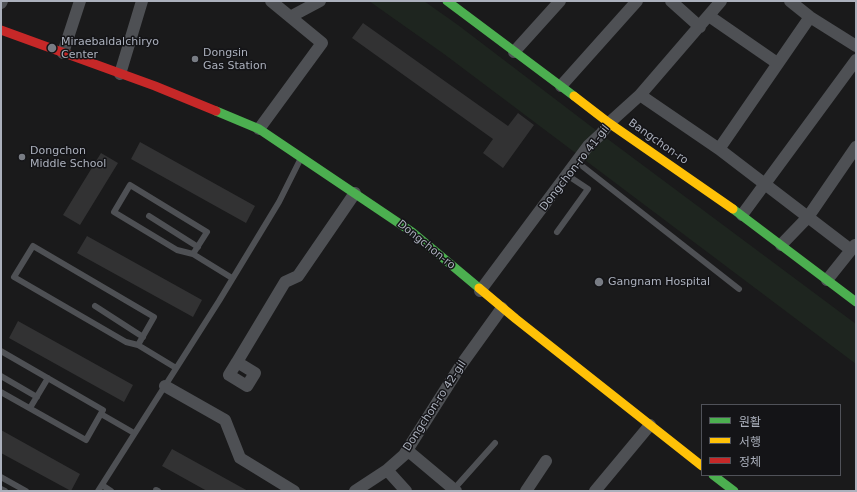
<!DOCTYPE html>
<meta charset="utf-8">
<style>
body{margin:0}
#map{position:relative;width:857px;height:492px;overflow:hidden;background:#1a1a1b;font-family:"DejaVu Sans","Noto Sans KR",sans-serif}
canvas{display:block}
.frame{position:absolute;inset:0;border:2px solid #abb0bc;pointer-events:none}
.legend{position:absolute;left:701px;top:404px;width:140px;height:72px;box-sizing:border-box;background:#141417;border:1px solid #505259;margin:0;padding:5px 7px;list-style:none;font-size:12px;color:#abb0bc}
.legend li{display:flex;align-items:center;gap:8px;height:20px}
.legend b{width:20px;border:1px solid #505259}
</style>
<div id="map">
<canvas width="857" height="492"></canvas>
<div class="frame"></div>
<ul class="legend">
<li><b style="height:5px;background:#4caf50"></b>원활</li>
<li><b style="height:5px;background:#ffc107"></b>서행</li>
<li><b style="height:5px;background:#c62828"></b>정체</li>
</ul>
</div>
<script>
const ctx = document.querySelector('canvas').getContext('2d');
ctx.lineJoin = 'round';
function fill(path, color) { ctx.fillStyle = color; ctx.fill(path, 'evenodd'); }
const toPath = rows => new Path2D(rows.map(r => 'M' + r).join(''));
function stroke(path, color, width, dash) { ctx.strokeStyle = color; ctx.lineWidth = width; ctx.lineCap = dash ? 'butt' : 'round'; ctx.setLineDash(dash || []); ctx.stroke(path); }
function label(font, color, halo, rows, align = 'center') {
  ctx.font = font + ' "DejaVu Sans",sans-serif'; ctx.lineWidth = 3; ctx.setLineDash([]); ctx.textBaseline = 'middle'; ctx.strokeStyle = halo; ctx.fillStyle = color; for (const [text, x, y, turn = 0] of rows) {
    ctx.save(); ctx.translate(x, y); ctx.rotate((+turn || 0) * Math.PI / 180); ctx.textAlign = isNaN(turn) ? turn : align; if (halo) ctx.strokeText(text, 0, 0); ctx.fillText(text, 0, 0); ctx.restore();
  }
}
fill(toPath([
 [369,1,424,1,458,25,601,134,856,324,856,364,444,54]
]), '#1e251f');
fill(toPath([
 [363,23,508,126,518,113,534,125,503,168,483,153,493,139,352,38],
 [140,142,255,206,246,223,131,159],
 [101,153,118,163,80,225,63,215],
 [87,236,202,300,193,317,77,253],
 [18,321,133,385,124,402,9,338],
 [1,430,80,474,71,491,1,453],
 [172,449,248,491,207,491,162,466]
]), '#323233');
stroke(toPath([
 [577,162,739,289],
 [149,216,198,247],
 [557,232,588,189,567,175],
 [193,254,207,232,130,185,114,212,177,250,193,254,232,278],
 [95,306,143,337],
 [138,345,154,317,33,246,14,277,126,342,138,345,176,368],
 [1,351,103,410,86,440,1,392],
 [1,376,37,397],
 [30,408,48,378],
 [101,414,134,433],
 [1,477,26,491],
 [102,485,111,491],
 [1,489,5,491],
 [454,489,495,443],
 [98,491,219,301,279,202,301,158],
 [156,491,156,490,158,491]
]), '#4e5054', 6);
stroke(toPath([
 [671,1,700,27],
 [790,1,810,17,856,46],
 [1,3,2,1],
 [709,16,777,63],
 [290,17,320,1],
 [514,52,560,1],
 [63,53,80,1],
 [120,74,142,1],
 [561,86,637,1],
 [640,95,719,149,851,250],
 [259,129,322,43,271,1],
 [719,149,810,17],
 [742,215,856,60],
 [781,245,808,217,856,147],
 [827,280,855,245],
 [480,291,588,146,601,134,609,123,640,95,721,1],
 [237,362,229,375,247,386,255,373,237,362,285,282,298,276,355,193],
 [165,386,225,420,240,458,294,491],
 [407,450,456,491],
 [387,470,406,491],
 [355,491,387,470,404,455,461,365,502,308],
 [526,491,546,461],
 [595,491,650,425]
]), '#4e5054', 12);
stroke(toPath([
 [447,1,574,96],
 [216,111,259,129,412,232,479,288],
 [733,209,856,302],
 [713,475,734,491]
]), '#4caf50', 9);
stroke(toPath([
 [574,96,609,123,733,209],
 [479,288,516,319,702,466]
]), '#ffc107', 9);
stroke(toPath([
 [1,30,155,86,216,111]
]), '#c62828', 9);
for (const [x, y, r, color] of [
 [52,48,5,"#787c84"],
 [195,59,4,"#787c84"],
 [22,157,4,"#787c84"],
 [599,282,5,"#787c84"]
]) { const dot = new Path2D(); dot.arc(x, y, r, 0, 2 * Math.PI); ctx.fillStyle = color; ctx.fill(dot); stroke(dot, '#141417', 1.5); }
label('11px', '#abb0bc', '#141417', [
 ["Miraebaldalchiryo",61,42],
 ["Center",61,55],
 ["Dongsin",203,53],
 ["Gas Station",203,66],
 ["Dongchon",30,151],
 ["Middle School",30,164],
 ["Gangnam Hospital",608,282]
], 'left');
label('11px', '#abb0bc', '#141417', [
 ["Bangchon-ro",658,142,35],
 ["Dongchon-ro 41-gil",575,168,-52],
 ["Dongchon-ro",426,245,39],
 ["Dongchon-ro 42-gil",435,406,-57]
]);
</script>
